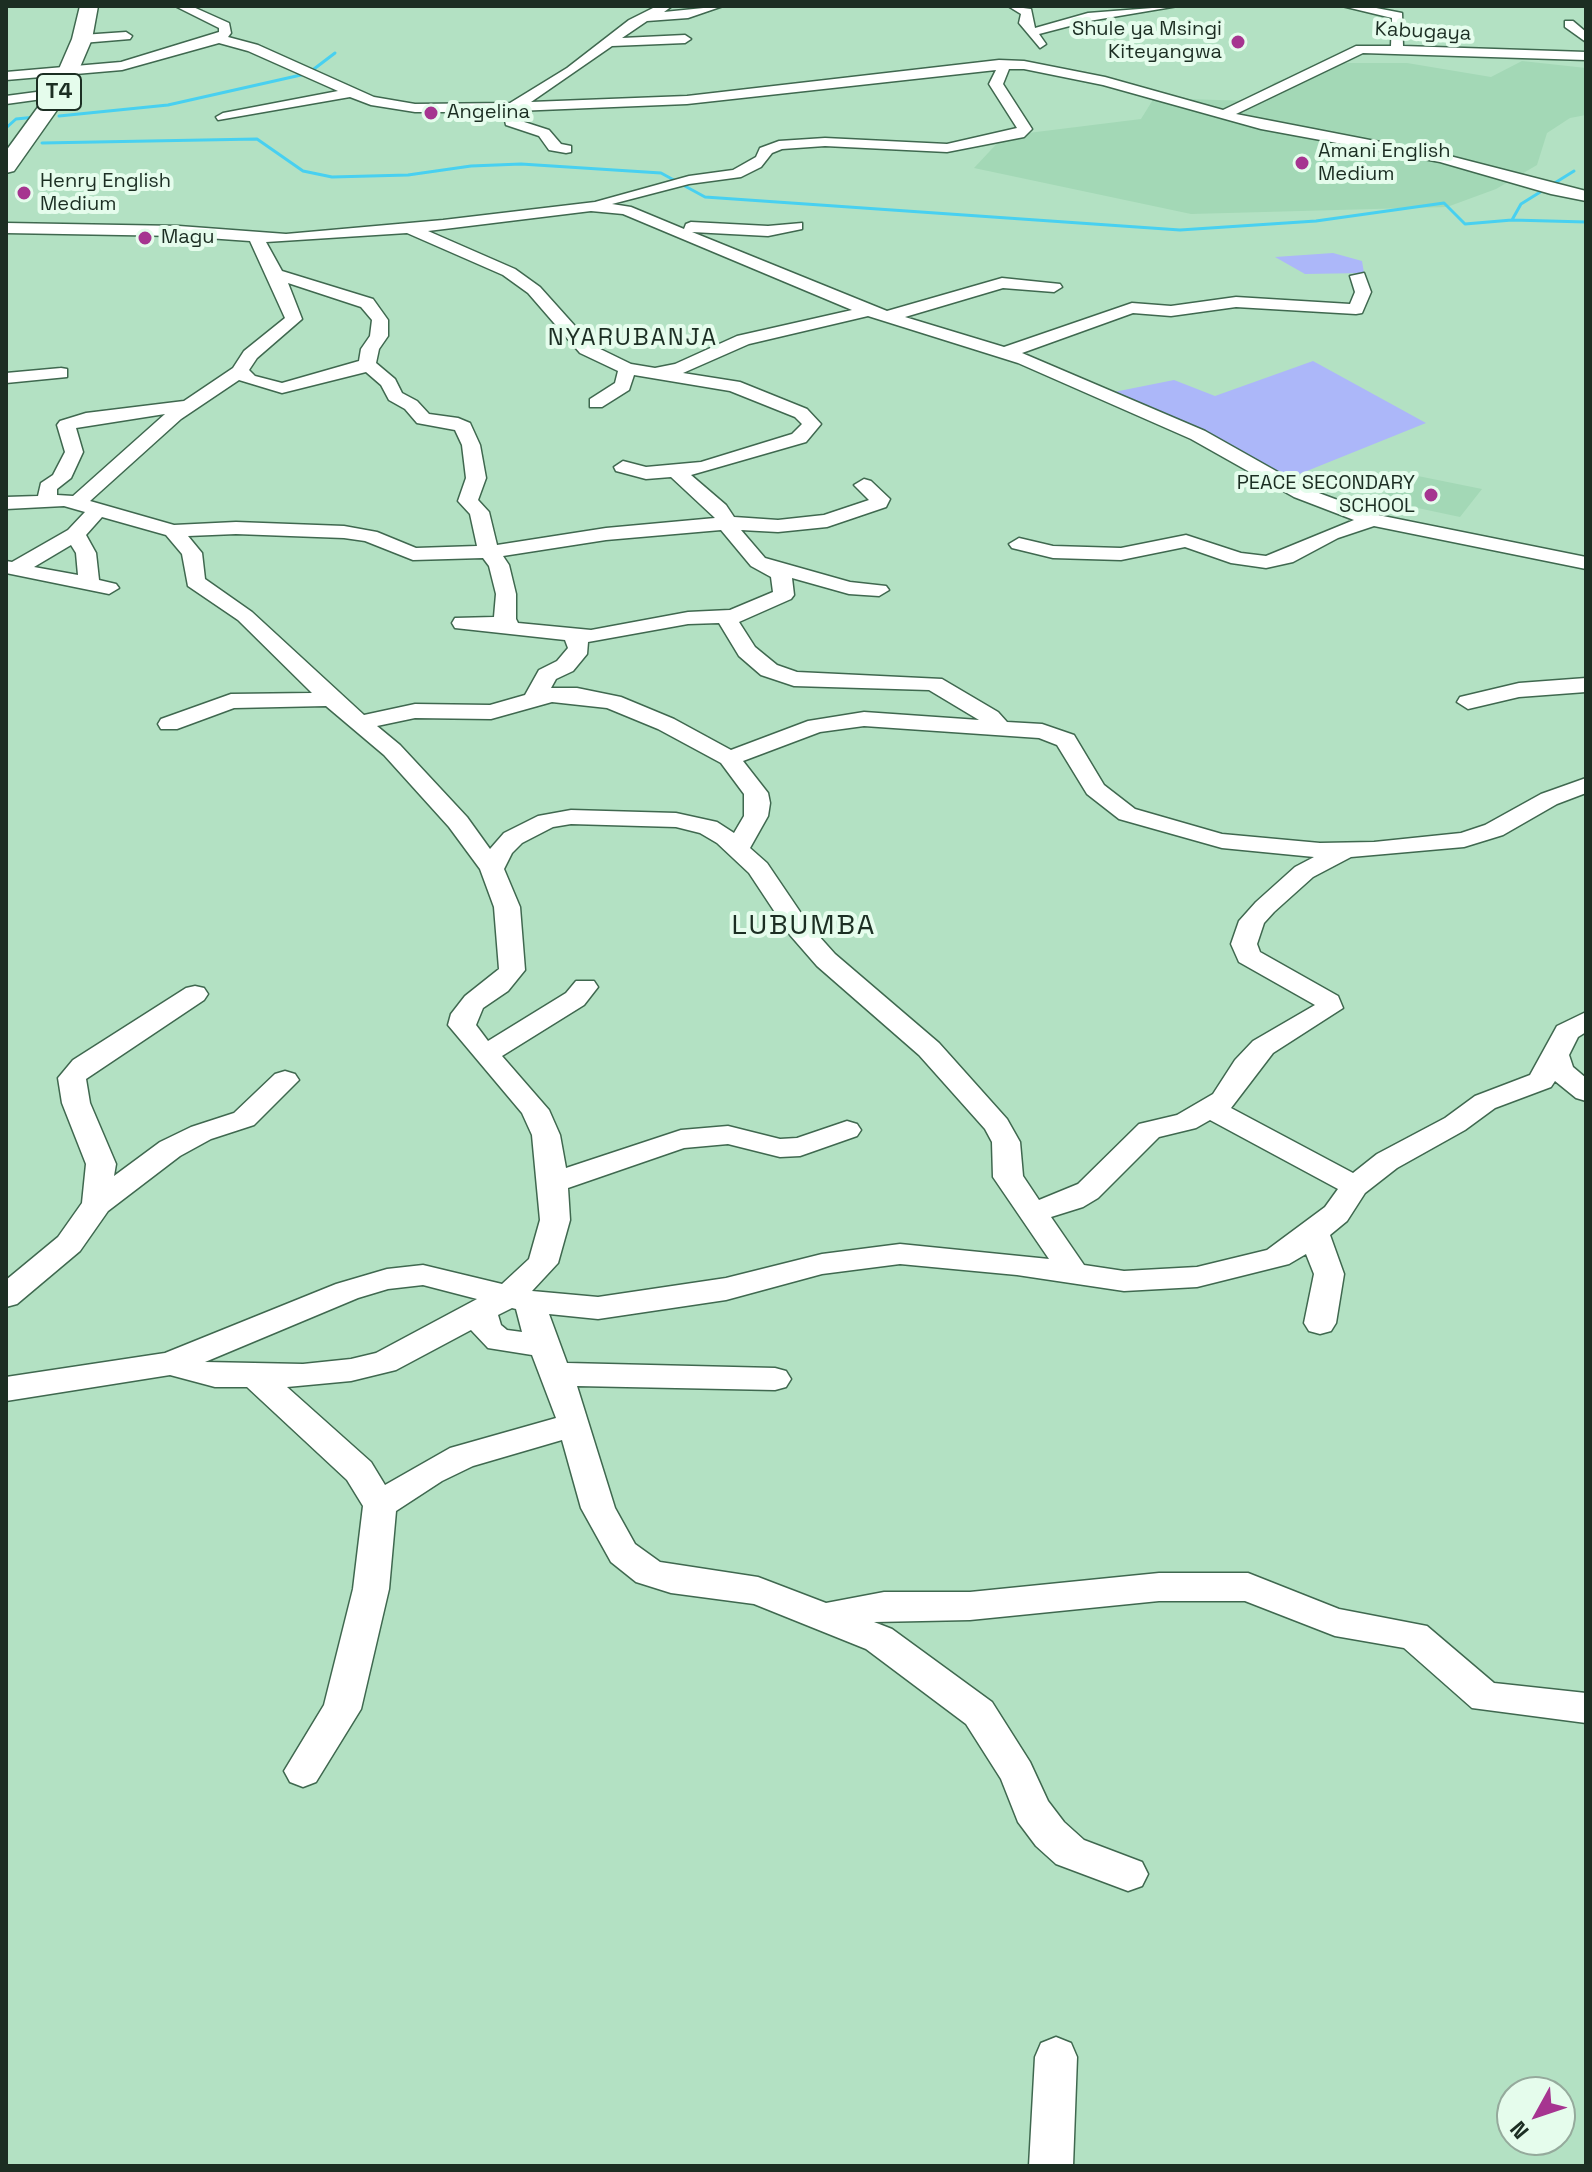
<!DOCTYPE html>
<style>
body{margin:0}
#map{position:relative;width:1592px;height:2172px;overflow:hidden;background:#b3e1c3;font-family:"Space Grotesk",sans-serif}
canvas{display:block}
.frame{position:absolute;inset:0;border:8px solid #1c2e23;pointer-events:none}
.north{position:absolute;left:1496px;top:2076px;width:80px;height:80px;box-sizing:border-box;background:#e5fcec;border:2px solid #95aa9c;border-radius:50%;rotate:230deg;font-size:22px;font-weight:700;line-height:32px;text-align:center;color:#1c2e23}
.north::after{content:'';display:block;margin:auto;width:28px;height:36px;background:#a63590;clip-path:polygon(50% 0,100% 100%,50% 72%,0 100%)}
</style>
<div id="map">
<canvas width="1592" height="2172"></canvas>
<div class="frame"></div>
<div class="north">N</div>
</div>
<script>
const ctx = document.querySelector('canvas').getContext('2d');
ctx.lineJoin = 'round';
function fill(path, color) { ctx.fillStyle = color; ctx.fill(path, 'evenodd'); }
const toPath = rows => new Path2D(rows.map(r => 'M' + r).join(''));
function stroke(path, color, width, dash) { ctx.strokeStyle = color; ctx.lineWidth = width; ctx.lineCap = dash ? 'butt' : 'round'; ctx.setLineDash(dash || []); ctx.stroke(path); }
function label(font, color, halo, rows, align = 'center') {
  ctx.font = font + ' "Space Grotesk",sans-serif'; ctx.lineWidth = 8; ctx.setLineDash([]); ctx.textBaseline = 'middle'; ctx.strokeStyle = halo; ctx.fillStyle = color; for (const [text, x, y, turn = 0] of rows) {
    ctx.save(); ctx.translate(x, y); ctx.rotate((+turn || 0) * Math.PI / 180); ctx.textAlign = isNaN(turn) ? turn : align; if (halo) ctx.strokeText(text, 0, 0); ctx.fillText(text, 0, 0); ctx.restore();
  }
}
fill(toPath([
 [1522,61,1586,68,1586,115,1570,118,1547,133,1537,165,1496,189,1447,207,1191,214,974,168,1004,136,1141,119,1154,98,1250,101,1275,82,1335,63,1407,63,1491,77],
 [1403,473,1482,489,1460,517,1380,500]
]), '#a3d8b6');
fill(toPath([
 [1333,253,1362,261,1364,273,1305,274,1275,257],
 [1313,361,1426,423,1287,479,1109,393,1174,380,1215,396]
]), '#acb7f9');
stroke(toPath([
 [310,72,335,53],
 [59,116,168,105,301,75],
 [6,128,16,119,36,117],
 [42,143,257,139,303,171,332,177,408,175,471,166,521,164,661,173,705,197,1180,230,1316,221,1444,203,1465,224,1512,220,1521,204,1574,171],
 [1512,220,1586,222]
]), '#48d0f0', 3);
const minor = toPath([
 [175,6,191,6,229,23,231,33,228,37,258,45,374,97,415,104,510,103,567,68,629,20,657,6,672,6,664,12,723,6,688,18,647,21,622,38,685,35,691,39,685,43,612,46,531,102,687,96,999,60,1024,61,1105,77,1223,110,1356,46,1391,46,1392,18,1342,6,1366,6,1402,13,1403,46,1586,52,1586,60,1363,53,1236,114,1442,154,1586,191,1586,201,1551,194,1440,162,1261,129,1103,85,1024,69,1009,69,1003,84,1032,129,1024,137,947,152,825,146,782,149,772,153,761,167,741,177,689,184,612,204,631,207,684,229,686,224,691,222,768,226,802,223,802,229,768,236,692,232,887,311,1002,278,1060,284,1062,287,1054,292,1003,288,905,317,1004,347,1132,303,1171,306,1236,297,1350,304,1355,292,1350,276,1364,273,1371,292,1362,313,1356,314,1236,307,1171,316,1133,313,1022,353,1205,431,1308,489,1378,515,1586,557,1586,569,1374,526,1338,538,1293,562,1266,568,1231,563,1185,547,1121,560,1053,558,1012,548,1009,544,1019,538,1053,546,1121,548,1186,535,1241,553,1266,556,1354,520,1294,497,1191,439,1018,363,868,316,749,344,683,373,740,382,807,409,821,424,806,442,691,475,726,505,734,517,778,520,824,515,869,500,854,485,864,479,871,481,890,499,886,507,827,527,778,532,741,530,765,558,850,582,886,586,889,590,879,596,849,594,792,578,794,595,791,599,739,622,755,647,777,665,797,672,942,679,998,712,1007,722,1042,724,1074,735,1104,785,1135,809,1222,834,1320,843,1374,842,1461,833,1485,825,1541,794,1586,778,1586,793,1557,804,1503,835,1464,847,1351,857,1313,877,1274,912,1264,923,1257,944,1260,952,1338,996,1343,1008,1273,1053,1231,1108,1353,1173,1377,1154,1445,1118,1475,1096,1530,1075,1557,1026,1586,1012,1586,1032,1578,1037,1569,1055,1573,1067,1586,1078,1586,1101,1576,1098,1555,1081,1551,1087,1495,1108,1465,1130,1397,1168,1365,1193,1347,1221,1330,1235,1344,1274,1336,1323,1331,1331,1320,1334,1309,1331,1304,1323,1314,1274,1306,1254,1289,1264,1197,1287,1124,1291,1017,1275,900,1264,822,1274,726,1300,598,1319,549,1314,567,1363,775,1368,786,1371,791,1379,786,1387,775,1390,577,1386,615,1508,635,1544,660,1562,758,1577,826,1603,884,1592,970,1592,1159,1573,1248,1573,1339,1609,1427,1626,1494,1683,1586,1693,1586,1723,1472,1708,1404,1648,1335,1636,1245,1601,1159,1601,970,1620,874,1622,892,1629,992,1702,1030,1762,1048,1801,1064,1822,1084,1840,1142,1862,1148,1874,1142,1886,1128,1891,1056,1864,1036,1846,1018,1822,1001,1779,966,1724,866,1649,754,1604,671,1593,636,1582,611,1562,581,1508,562,1440,473,1466,442,1481,396,1511,389,1589,361,1709,316,1782,303,1787,290,1782,284,1771,324,1705,353,1589,363,1506,347,1480,247,1387,215,1387,170,1375,6,1401,6,1377,165,1353,336,1284,387,1269,423,1265,502,1284,529,1259,540,1220,532,1135,522,1113,448,1025,451,1014,465,996,499,969,494,907,480,869,449,827,384,755,326,706,234,708,177,729,161,729,158,724,161,719,231,694,312,693,238,620,188,586,182,554,166,535,102,517,86,535,96,553,99,580,116,584,119,588,109,594,6,573,6,561,12,562,68,530,85,512,64,506,6,509,6,497,38,496,41,483,53,475,65,452,57,425,60,421,86,413,184,401,233,368,244,351,285,318,250,241,179,236,6,233,6,223,179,226,286,234,443,220,595,202,689,176,733,170,756,157,760,148,779,141,825,138,947,144,1017,128,989,84,996,70,687,104,516,111,518,120,549,130,561,144,571,146,571,152,566,153,549,150,539,136,506,125,503,112,415,112,371,105,350,97,218,120,216,117,223,113,338,91,248,51,219,43,122,70,6,80,6,72,121,62,219,32,219,28,175,6],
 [591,211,623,214,852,310,737,336,675,364,655,368,631,364,592,345,540,287,515,269,428,231,591,211],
 [407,233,503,275,528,293,580,353,618,371,615,383,590,399,590,407,602,407,629,390,634,375,730,391,795,417,802,424,792,434,701,462,646,467,623,461,614,467,616,471,646,479,671,477,715,518,606,528,497,545,489,512,478,500,486,478,480,445,470,423,458,418,429,414,417,401,402,393,395,379,376,363,379,349,388,336,388,320,373,299,282,271,266,242,407,233],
 [288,283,361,307,372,320,370,336,361,349,359,361,282,383,255,376,249,370,257,358,302,319,288,283],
 [366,372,381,385,389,400,405,409,417,423,455,430,462,445,466,478,458,501,470,514,477,546,416,548,377,532,344,526,236,522,174,525,90,501,181,419,239,380,282,393,366,372],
 [165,414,73,496,57,495,57,489,71,478,83,452,76,428,165,414],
 [721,530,751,566,771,577,773,592,730,610,688,612,591,630,518,623,516,619,516,594,509,565,503,556,606,540,721,530],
 [236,534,344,538,365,541,413,560,483,558,489,566,496,594,494,617,455,618,452,623,455,628,565,640,568,648,557,661,539,670,525,695,490,705,415,704,364,715,252,612,205,579,202,553,188,536,236,534],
 [71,545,76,553,78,575,34,567,71,545],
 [719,623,739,656,761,675,794,686,929,690,979,720,864,712,808,721,731,750,674,719,621,697,577,688,551,688,556,679,573,671,587,654,588,642,688,624,719,623],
 [552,702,607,708,658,729,721,763,744,794,744,816,734,833,717,822,676,813,571,810,538,816,504,833,490,849,467,817,400,745,377,726,415,718,491,719,552,702],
 [864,726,1039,738,1057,745,1087,794,1119,819,1222,848,1314,857,1295,867,1256,902,1239,921,1231,944,1239,962,1315,1005,1253,1041,1235,1060,1213,1094,1177,1115,1139,1124,1078,1184,1039,1200,1023,1176,1020,1142,1007,1119,939,1043,835,954,809,925,767,863,750,848,768,816,770,803,768,793,743,761,820,732,864,726],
 [571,824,676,827,700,833,717,843,749,873,790,935,817,966,919,1055,985,1129,992,1142,993,1177,1049,1259,900,1244,822,1254,726,1278,598,1297,532,1291,558,1263,570,1220,568,1188,684,1148,728,1144,780,1157,800,1156,857,1136,861,1130,857,1124,847,1121,797,1138,780,1139,728,1126,681,1130,566,1168,560,1135,549,1110,502,1056,584,1005,598,987,594,981,576,981,566,993,488,1041,476,1025,483,1008,508,991,525,970,520,907,504,869,512,853,522,843,553,827,571,824],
 [1210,1120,1338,1189,1325,1207,1267,1250,1197,1267,1124,1271,1084,1265,1051,1217,1083,1207,1098,1198,1159,1137,1196,1128,1210,1120],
 [423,1285,477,1299,376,1353,351,1359,303,1364,205,1362,358,1298,388,1289,423,1285],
 [512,1308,516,1309,522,1332,507,1330,501,1325,498,1315,512,1308],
 [471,1330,488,1348,532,1355,556,1418,450,1448,385,1485,371,1462,287,1387,351,1381,396,1370,471,1330],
 [1008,6,1031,9,1035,28,1088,13,1178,6,1089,21,1039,34,1046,44,1040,48,1019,23,1021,14,1008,6],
 [1565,21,1573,21,1586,32,1586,42,1565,27,1565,21],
 [126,32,132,36,130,39,82,43,76,39,82,35,126,32],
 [59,89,66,93,64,96,6,104,6,96,59,89],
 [61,368,67,369,67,377,6,383,6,373,61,368],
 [1586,678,1586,692,1519,697,1468,709,1457,702,1460,697,1519,683,1586,678],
 [195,986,204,988,208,994,204,1000,86,1079,90,1103,116,1164,114,1176,160,1142,191,1127,234,1113,275,1074,285,1071,295,1074,299,1080,254,1125,211,1139,180,1156,108,1211,80,1251,17,1304,6,1307,6,1280,58,1237,82,1203,86,1164,62,1103,58,1078,73,1060,186,988,195,986],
 [1056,2037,1071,2043,1077,2057,1073,2166,1029,2166,1035,2057,1041,2043,1056,2037]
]);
const highway = toPath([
 [80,6,98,6,92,39,69,93,14,171,6,173,6,151,49,92,72,39,80,6]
]);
stroke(minor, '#3f684f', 3);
stroke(highway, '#3f684f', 3);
fill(minor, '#fff');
fill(highway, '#fff');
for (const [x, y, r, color] of [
 [1238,42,8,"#a63590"],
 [431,113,8,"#a63590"],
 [1302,163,8,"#a63590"],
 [24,193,8,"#a63590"],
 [145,238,8,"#a63590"],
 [1431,495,8,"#a63590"]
]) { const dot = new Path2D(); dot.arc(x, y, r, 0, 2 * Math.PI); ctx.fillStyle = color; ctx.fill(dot); stroke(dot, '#e5fcec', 3); }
label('20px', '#1c2e23', '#e5fcec', [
 ["Shule ya Msingi",1222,30,"right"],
 ["Kiteyangwa",1222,53,"right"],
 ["Angelina",447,113],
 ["Amani English",1318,152],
 ["Medium",1318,175],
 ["Henry English",40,182],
 ["Medium",40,205],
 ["Magu",161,238],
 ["PEACE SECONDARY",1415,484,"right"],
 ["SCHOOL",1415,507,"right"]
], 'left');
label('20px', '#1c2e23', '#e5fcec', [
 ["Kabugaya",1423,32,3]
]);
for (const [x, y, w] of [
 [59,92,44]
]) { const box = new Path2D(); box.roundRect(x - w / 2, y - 18, w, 36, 6); ctx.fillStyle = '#e5fcec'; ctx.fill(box); stroke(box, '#1c2e23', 2); }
label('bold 22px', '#1c2e23', null, [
 ["T4",59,92]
]);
ctx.letterSpacing = '2px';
label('24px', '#1c2e23', '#e5fcec', [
 ["NYARUBANJA",633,338]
]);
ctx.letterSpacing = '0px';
ctx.letterSpacing = '2px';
label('28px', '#1c2e23', '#e5fcec', [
 ["LUBUMBA",804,926]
]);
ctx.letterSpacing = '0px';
</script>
